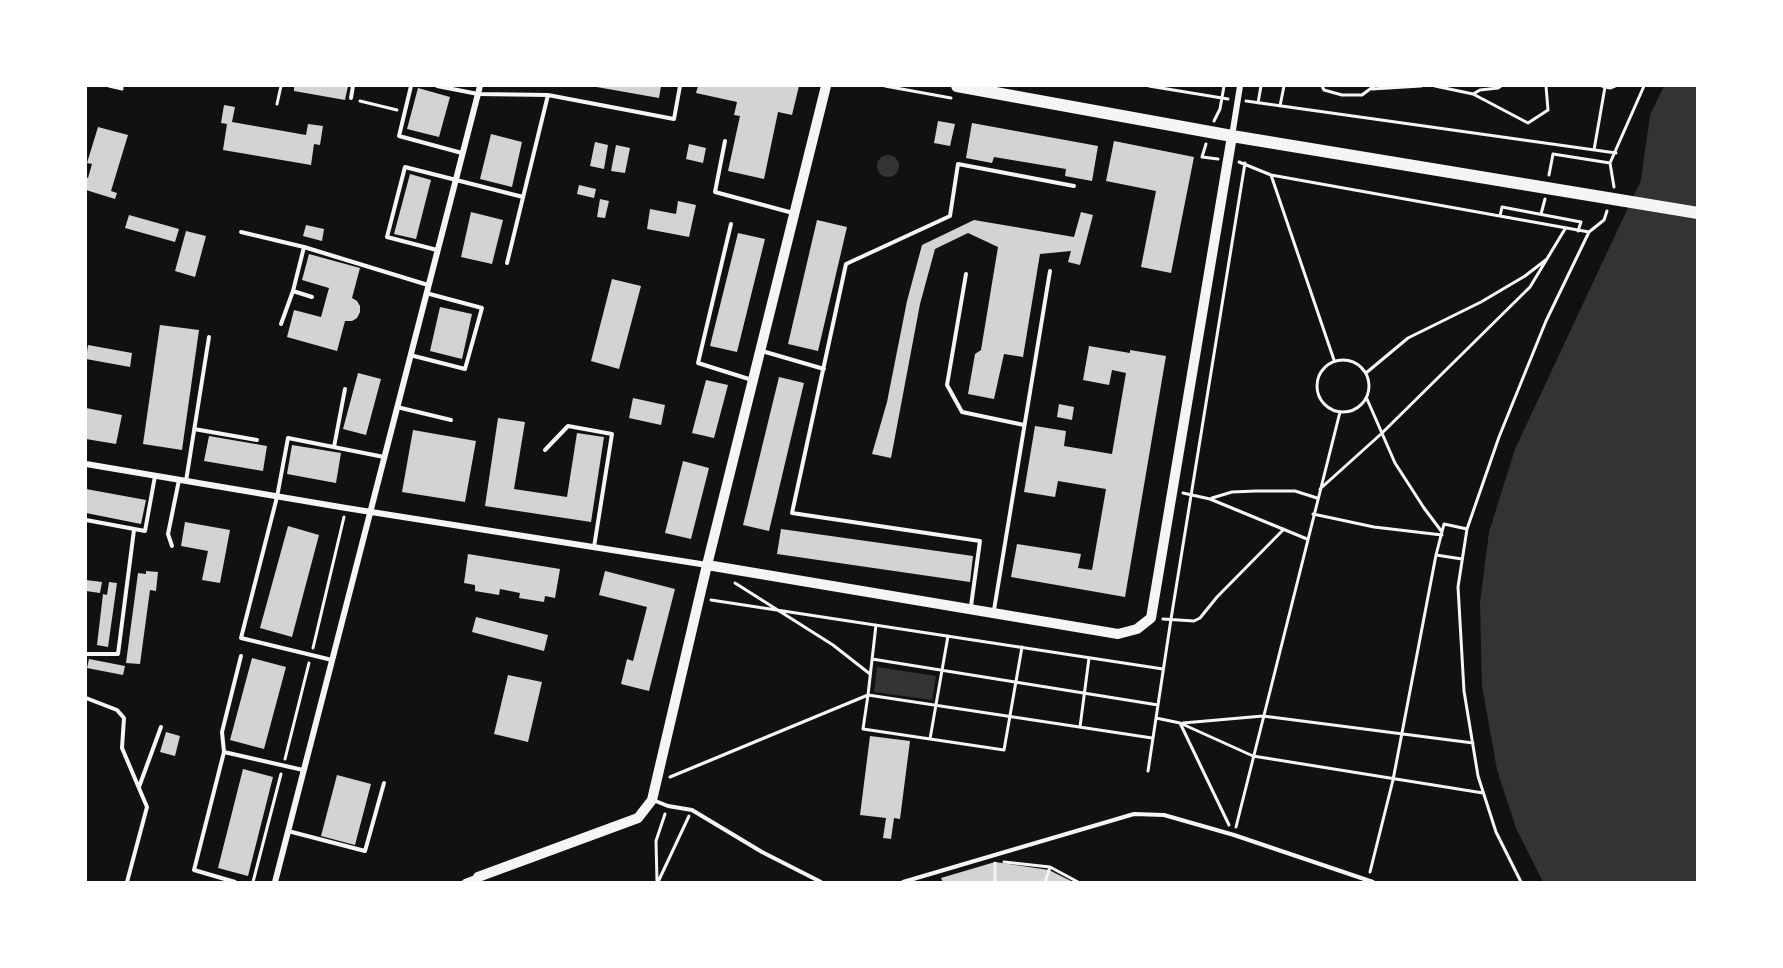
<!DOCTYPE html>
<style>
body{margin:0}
#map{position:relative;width:1783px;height:968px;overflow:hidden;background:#111;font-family:"Times New Roman",serif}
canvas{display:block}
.frame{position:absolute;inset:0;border:87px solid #fff;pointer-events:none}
</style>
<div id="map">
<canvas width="1783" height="968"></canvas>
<div class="frame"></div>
</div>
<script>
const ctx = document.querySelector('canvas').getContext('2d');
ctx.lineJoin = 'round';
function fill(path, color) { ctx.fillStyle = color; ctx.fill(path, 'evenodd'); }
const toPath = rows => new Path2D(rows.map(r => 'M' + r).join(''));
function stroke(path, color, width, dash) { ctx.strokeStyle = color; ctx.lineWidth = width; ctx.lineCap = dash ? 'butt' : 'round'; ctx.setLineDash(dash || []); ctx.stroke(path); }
fill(toPath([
 [1664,86,1697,86,1697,882,1543,882,1516,828,1497,770,1482,686,1480,603,1489,532,1515,449,1641,180,1650,115],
 '877 166a11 11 0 1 1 22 0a11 11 0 1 1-22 0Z',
 [877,667,936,676,932,700,874,692]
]), '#333');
fill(toPath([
 [294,86,348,86,345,100,294,91],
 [591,86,661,86,659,98],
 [698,86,799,86,792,115,778,112,764,179,728,171,740,116,734,115,737,102,696,93],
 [418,88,450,97,439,137,407,129],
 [224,105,235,107,232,122,306,135,308,124,323,126,320,145,314,144,311,165,223,150,227,124,221,123],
 [938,121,955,124,950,146,934,143],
 [972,123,1098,146,1092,181,1065,176,1066,169,994,157,992,163,966,158],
 [98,127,128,135,111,191,117,193,115,199,86,190,86,177,88,178,92,164,87,163],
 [491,134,522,142,512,187,480,179],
 [1114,141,1194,157,1171,273,1141,267,1156,191,1106,181],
 [595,142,608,145,604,169,590,166],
 [689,144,706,148,703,163,686,159],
 [616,145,630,148,625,173,611,171],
 [410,174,431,180,416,239,394,234],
 [579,185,596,189,594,198,577,194],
 [600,199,609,201,605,218,597,217],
 [678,201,696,205,689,237,647,229,650,209,676,214],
 [471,212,503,220,492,264,461,257],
 [1081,212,1093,215,1080,265,1068,262,1071,251,1040,254,1023,357,1004,354,994,399,968,394,975,354,981,350,998,247,968,233,935,249,920,304,891,458,872,454,887,402,907,301,922,245,974,220,1074,237],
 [129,215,179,229,175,242,125,228],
 [817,220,847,227,818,351,788,344],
 [306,225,324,229,322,241,303,236],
 [186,231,206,236,195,277,175,271],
 [738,233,765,239,737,352,710,346],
 [309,254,360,268,352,298,357,301,360,306,360,312,357,318,352,321,345,321,337,351,287,337,294,310,321,317,329,288,302,280],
 [612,279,641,286,619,369,591,361],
 [440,307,472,314,462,359,430,351],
 [160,325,199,330,182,450,143,444],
 [88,345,132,353,130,367,86,359],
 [1089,346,1130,353,1130,350,1166,356,1125,597,1011,577,1017,544,1081,554,1078,568,1092,570,1106,489,1058,481,1055,497,1024,492,1035,426,1066,431,1064,446,1112,454,1126,373,1112,370,1109,385,1083,380],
 [358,373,381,379,366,435,343,429],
 [779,377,804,383,769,531,743,525],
 [706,380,728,385,714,438,692,433],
 [633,398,665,405,661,425,629,418],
 [1059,404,1074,407,1072,420,1057,417],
 [86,408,122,415,116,444,86,439],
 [498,418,525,422,514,489,567,497,577,433,604,437,591,522,485,506],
 [413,430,476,441,465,502,402,492],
 [209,436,267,446,263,471,204,461],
 [292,445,341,453,336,483,287,474],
 [683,461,709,468,691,539,665,533],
 [86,489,146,500,141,524,86,513],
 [185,522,230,530,220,583,202,580,208,551,181,546],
 [288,526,319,535,292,637,260,628],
 [781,529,973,556,970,582,777,554],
 [468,554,560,569,555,598,545,596,544,602,519,598,520,593,500,589,499,595,475,591,475,585,464,583],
 [146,571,158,572,156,591,150,590,140,664,126,663,138,573,146,574],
 [605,571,675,589,649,691,621,684,627,659,633,661,647,607,599,595],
 [86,580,102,582,100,593,86,591],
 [109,582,117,583,108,647,97,645,103,594,107,595],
 [476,617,548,635,544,651,472,632],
 [252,658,286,667,264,749,230,740],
 [89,659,125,666,123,675,87,668],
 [508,675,542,682,528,742,494,734],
 [166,732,180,736,175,756,160,752],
 [870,736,910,741,900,819,894,818,891,839,883,838,886,818,860,815],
 [243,769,273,777,248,876,218,868],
 [337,775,371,784,355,845,321,836],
 [995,862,1049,870,1073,882,943,882,941,878]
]), '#d3d3d3');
stroke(toPath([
 [109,86,122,89,122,86],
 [885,86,951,98],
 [1149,86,1228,99],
 [1322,86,1324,90,1342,95,1362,95,1374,86],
 [1435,86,1473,94,1528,123,1548,110,1546,86],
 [1602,86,1610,88,1615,86],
 [1372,89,1421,86],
 [1473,94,1480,90,1498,88,1501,86],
 [360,101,397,110],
 [1246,101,1616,153],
 [1258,103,1261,86],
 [277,104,281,86],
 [1280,106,1284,86],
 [1214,121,1220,109,1224,86],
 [1206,144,1202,157,1218,159],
 [1594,150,1605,87],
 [1239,162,1271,175,1589,232],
 [1271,175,1334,360],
 [1549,175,1553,154,1610,163],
 [1614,187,1610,163,1644,86],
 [1541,214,1545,199],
 [1500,216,1502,207,1581,222,1578,231],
 '1317 386a26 26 0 1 1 52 0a26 26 0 1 1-52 0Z',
 [1366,373,1408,338,1481,302,1525,276,1547,259],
 [1367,399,1395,463,1424,508,1442,532],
 [1320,489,1381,434,1530,287,1565,229],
 [1183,493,1210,499,1307,539],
 [1212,498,1232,492,1256,491,1295,491,1317,498],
 [1313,514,1374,527,1442,535],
 [1436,555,1462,559],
 [735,583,833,645,870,674],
 [711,600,1163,669],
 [1163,619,1194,621,1200,618,1217,597,1284,529],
 [876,625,868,695,1152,738],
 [313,648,344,517],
 [872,659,1158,705],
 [868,695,863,729,1004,750,1022,647],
 [1156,718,1180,723,1253,756,1483,793],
 [1180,723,1229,825],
 [1183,723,1263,716,1473,743],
 [1080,727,1089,658],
 [930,739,948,636],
 [285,759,309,663],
 [1148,771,1171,619,1245,163],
 [670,777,868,695],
 [1236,827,1340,412],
 [1004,862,1050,867,1078,882],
 [995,863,995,882],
 [1370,872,1393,780,1436,555,1444,524,1467,529],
 [253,882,281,774],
 [657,882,656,841,665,814],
 [658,882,689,816],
 [1045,882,1050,867],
 [1521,882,1496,832,1478,776,1464,691,1458,587,1467,529,1499,437,1546,321,1589,232,1604,220,1607,211]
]), '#f5f5f5', 3);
stroke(toPath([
 [411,86,399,136,462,153],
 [437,86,478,94,548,95,674,119,680,86],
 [351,98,353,86],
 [725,141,715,192,793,213],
 [731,224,698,363,752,380],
 [241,232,304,247,428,285],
 [437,250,387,237,405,167,523,197],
 [507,263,548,95],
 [966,274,947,385,962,412,1024,425],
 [293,291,312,297],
 [281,324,293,291,304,247],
 [762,351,824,369],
 [410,355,465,369,482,308,426,293],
 [397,407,451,420],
 [194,429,257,440],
 [334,447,345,389],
 [545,450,568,426,612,434,594,547],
 [186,481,209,337],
 [86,520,145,531,155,476],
 [172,546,168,534,179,480],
 [971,606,980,541,792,513,846,264,950,216,958,164,1074,186],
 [994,610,1050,271],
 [86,654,118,654,134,530],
 [332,660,241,638,277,497,288,438,384,457],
 [86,698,117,710,124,718,122,748,147,807,127,882],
 [224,752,222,732,241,656],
 [139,787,161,727],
 [653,800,668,806,692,810,762,852,821,882],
 [288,831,365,851,384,783],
 [235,882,194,870,224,752,303,770],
 [903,882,1134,814,1164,815,1234,835,1373,882]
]), '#f5f5f5', 4);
stroke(toPath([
 [1232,136,1240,86],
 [86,464,346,508,707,565],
 [275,882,480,86],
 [465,882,478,877]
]), '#f5f5f5', 6);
stroke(toPath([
 [707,565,1118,634,1137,629,1151,618,1232,136],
 [476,882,478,877,638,818,652,800,707,565,826,86]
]), '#f5f5f5', 10);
stroke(toPath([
 [957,86,1232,136,1698,213]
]), '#f5f5f5', 12);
</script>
